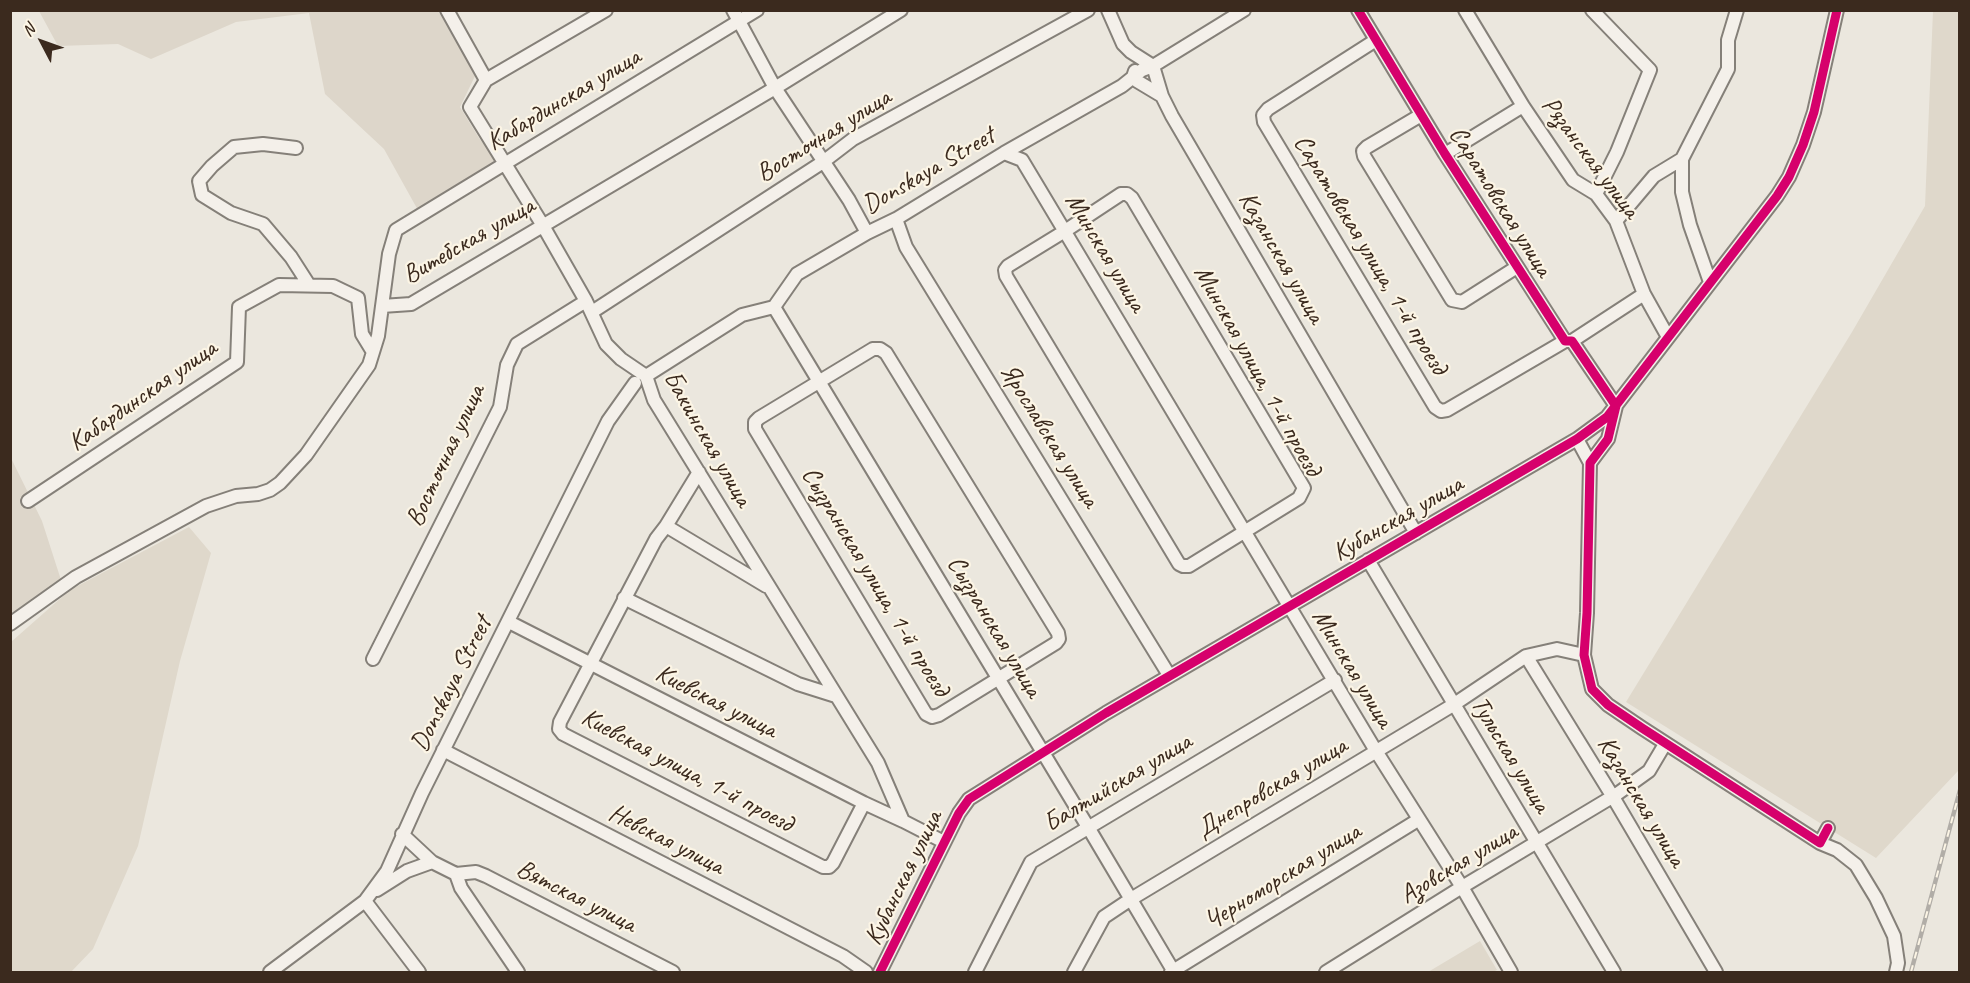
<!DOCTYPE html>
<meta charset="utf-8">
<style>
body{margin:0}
#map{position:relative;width:1970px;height:983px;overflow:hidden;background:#ebe7de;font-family:Caveat,sans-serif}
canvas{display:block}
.frame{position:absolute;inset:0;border:12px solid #3b2a1e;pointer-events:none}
.north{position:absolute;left:12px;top:12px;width:60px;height:60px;-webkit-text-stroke:4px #fcf5e5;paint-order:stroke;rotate:311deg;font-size:16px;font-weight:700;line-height:24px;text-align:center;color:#3b2a1e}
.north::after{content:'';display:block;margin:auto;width:21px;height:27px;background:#3b2a1e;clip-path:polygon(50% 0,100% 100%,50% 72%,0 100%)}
</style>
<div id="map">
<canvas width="1970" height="983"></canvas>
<div class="frame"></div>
<div class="north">N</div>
</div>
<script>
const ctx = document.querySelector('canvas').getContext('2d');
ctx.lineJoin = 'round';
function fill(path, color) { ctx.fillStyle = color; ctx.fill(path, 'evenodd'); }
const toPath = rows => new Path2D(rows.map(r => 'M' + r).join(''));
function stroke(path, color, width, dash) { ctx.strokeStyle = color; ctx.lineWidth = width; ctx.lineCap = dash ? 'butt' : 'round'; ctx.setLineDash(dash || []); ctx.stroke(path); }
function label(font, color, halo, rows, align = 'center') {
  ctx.font = font + ' Caveat,sans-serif'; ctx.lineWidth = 4.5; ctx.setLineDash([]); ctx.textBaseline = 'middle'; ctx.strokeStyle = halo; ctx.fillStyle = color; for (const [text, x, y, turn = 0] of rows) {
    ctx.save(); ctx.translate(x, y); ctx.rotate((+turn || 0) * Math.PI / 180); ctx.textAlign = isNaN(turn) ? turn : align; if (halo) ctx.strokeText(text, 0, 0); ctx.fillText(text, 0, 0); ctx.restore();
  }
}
fill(toPath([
 [1933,11,1959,11,1959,771,1958,771,1876,858,1626,702,1852,332,1925,206],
 [189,527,211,553,180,661,138,846,93,949,71,972,11,972,11,642,70,590],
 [1480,941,1497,970,1493,972,1428,972]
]), '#dfd8cb');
fill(toPath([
 [39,11,438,11,476,74,460,107,479,138,497,161,419,212,384,149,325,94,309,13,236,22,151,59,118,44,58,46],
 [10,456,42,521,61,580,11,616]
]), '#ddd6ca');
const minor = toPath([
 [447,10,486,80,470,107,542,224,586,301,606,344,621,359,646,376,654,400,878,763,903,821,944,842],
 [733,10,775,88,849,200,867,233],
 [1108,10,1123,44,1131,52,1153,66,1162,96,1172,116,1416,533],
 [1358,10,1445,154,1565,341,1572,341,1616,406,1608,439,1590,463,1587,613,1584,655,1592,689,1608,705,1642,728,1820,843,1828,828],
 [1465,10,1523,106,1573,180,1596,194,1616,221,1644,294,1668,337],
 [1592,10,1650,70,1617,152,1596,194],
 [1376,40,1268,109,1263,115,1264,122,1435,407,1441,411,1447,410,1565,341],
 [1135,71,1133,77,1137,81,1162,96],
 [486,80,606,10],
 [1421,115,1367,147,1363,151,1364,156,1452,300,1462,302,1517,267],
 [296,148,263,144,234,147,212,166,199,181,202,195,231,213,263,224,291,257,309,285],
 [1004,153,1022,160,1376,751,1462,887,1511,972],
 [1445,154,1523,106],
 [1121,194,1127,194,1132,198,1304,488,1299,498,1189,566,1183,566,1179,564,1006,276,1005,270,1008,266,1065,231,1121,194],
 [896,219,906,247,1169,675],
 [1616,221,1654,176,1682,159],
 [1710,282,1690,225,1682,192,1682,159,1728,69,1728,40,1737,10],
 [382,306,411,304,775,88,901,10],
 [774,307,1088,827,1174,972],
 [592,312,823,162,853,139,1088,10],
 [1572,341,1644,294],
 [873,349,880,349,886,353,1058,633,1059,639,1056,643,939,715,932,717,926,714,755,429,755,422,759,418,873,349],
 [646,376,742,315,774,307,797,274,867,233,896,219,1004,153,1122,86,1142,70,1153,66,1244,10],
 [1577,439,1590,463],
 [699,472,666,526,656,539,560,722,559,729,563,734,823,867,829,867,833,863,864,803],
 [28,501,237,362,239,307,279,285,333,286,358,298,362,334,373,352],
 [666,526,766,586],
 [1368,560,1614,972],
 [624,598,798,684,836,696],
 [509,622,864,803,903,821],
 [10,624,76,577,206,506,236,496,258,494,270,490,280,483,306,455,369,365,378,336,389,254,396,230,757,10],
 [1526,656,1613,797,1716,972],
 [373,659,500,407,507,365,517,344,586,301],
 [443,750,843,956,866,972],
 [402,834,432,862,456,874,476,872,486,876,673,972],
 [1820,843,1837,850,1856,865,1876,898,1894,936,1898,963,1896,972],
 [456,874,461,888,518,972],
 [377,890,407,871,432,862],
 [365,901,419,972],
 [270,972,365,901,387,871,422,793,608,421,635,383],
 [880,972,959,813,969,799,1106,713,1577,439,1607,417,1777,196,1789,177,1803,145,1814,112,1837,10],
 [975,972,1031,862,1335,680],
 [1074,972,1104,917,1131,899,1453,705,1526,656,1557,649,1584,655],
 [1171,972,1418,820],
 [1326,972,1462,887,1617,794,1649,771,1665,744]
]);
stroke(minor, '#858079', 16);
stroke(minor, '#f4f0ea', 12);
const rail = toPath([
 [1911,972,1960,790]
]);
stroke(rail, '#b1ada7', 4.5);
stroke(rail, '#fcf5e5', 2, [7]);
stroke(toPath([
 [1358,10,1445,154,1565,341,1572,341,1616,406,1608,439,1590,463,1587,613,1584,655,1592,689,1608,705,1642,728,1820,843,1828,828],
 [880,972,959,813,969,799,1106,713,1577,439,1607,417,1777,196,1789,177,1803,145,1814,112,1837,10]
]), '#d6006c', 9);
label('26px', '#3b2a1e', '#fcf5e5', [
 ["Кабардинская улица",564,100,-31],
 ["Восточная улица",824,136,-32],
 ["Рязанская улица",1590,158,53],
 ["Donskaya Street",929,171,-30],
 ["Саратовская улица",1500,202,58],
 ["Витебская улица",469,241,-30],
 ["Минская улица",1105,253,59],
 ["Саратовская улица, 1-й проезд",1370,255,59],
 ["Казанская улица",1281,258,60],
 ["Минская улица, 1-й проезд",1257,371,61],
 ["Кабардинская улица",143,396,-35],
 ["Ярославская улица",1049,436,58],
 ["Бакинская улица",707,439,60],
 ["Восточная улица",446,456,-65],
 ["Кубанская улица",1398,519,-30],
 ["Сызранская улица, 1-й проезд",875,582,59],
 ["Сызранская улица",994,627,59],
 ["Минская улица",1352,669,59],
 ["Donskaya Street",452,684,-63],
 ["Киевская улица",716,702,27],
 ["Тульская улица",1510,755,59],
 ["Киевская улица, 1-й проезд",687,771,28],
 ["Балтийская улица",1118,783,-31],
 ["Днепровская улица",1272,788,-31],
 ["Казанская улица",1641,802,59],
 ["Невская улица",666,840,27],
 ["Азовская улица",1459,864,-31],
 ["Черноморская улица",1283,877,-32],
 ["Кубанская улица",904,878,-64],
 ["Вятская улица",576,897,27]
]);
</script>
